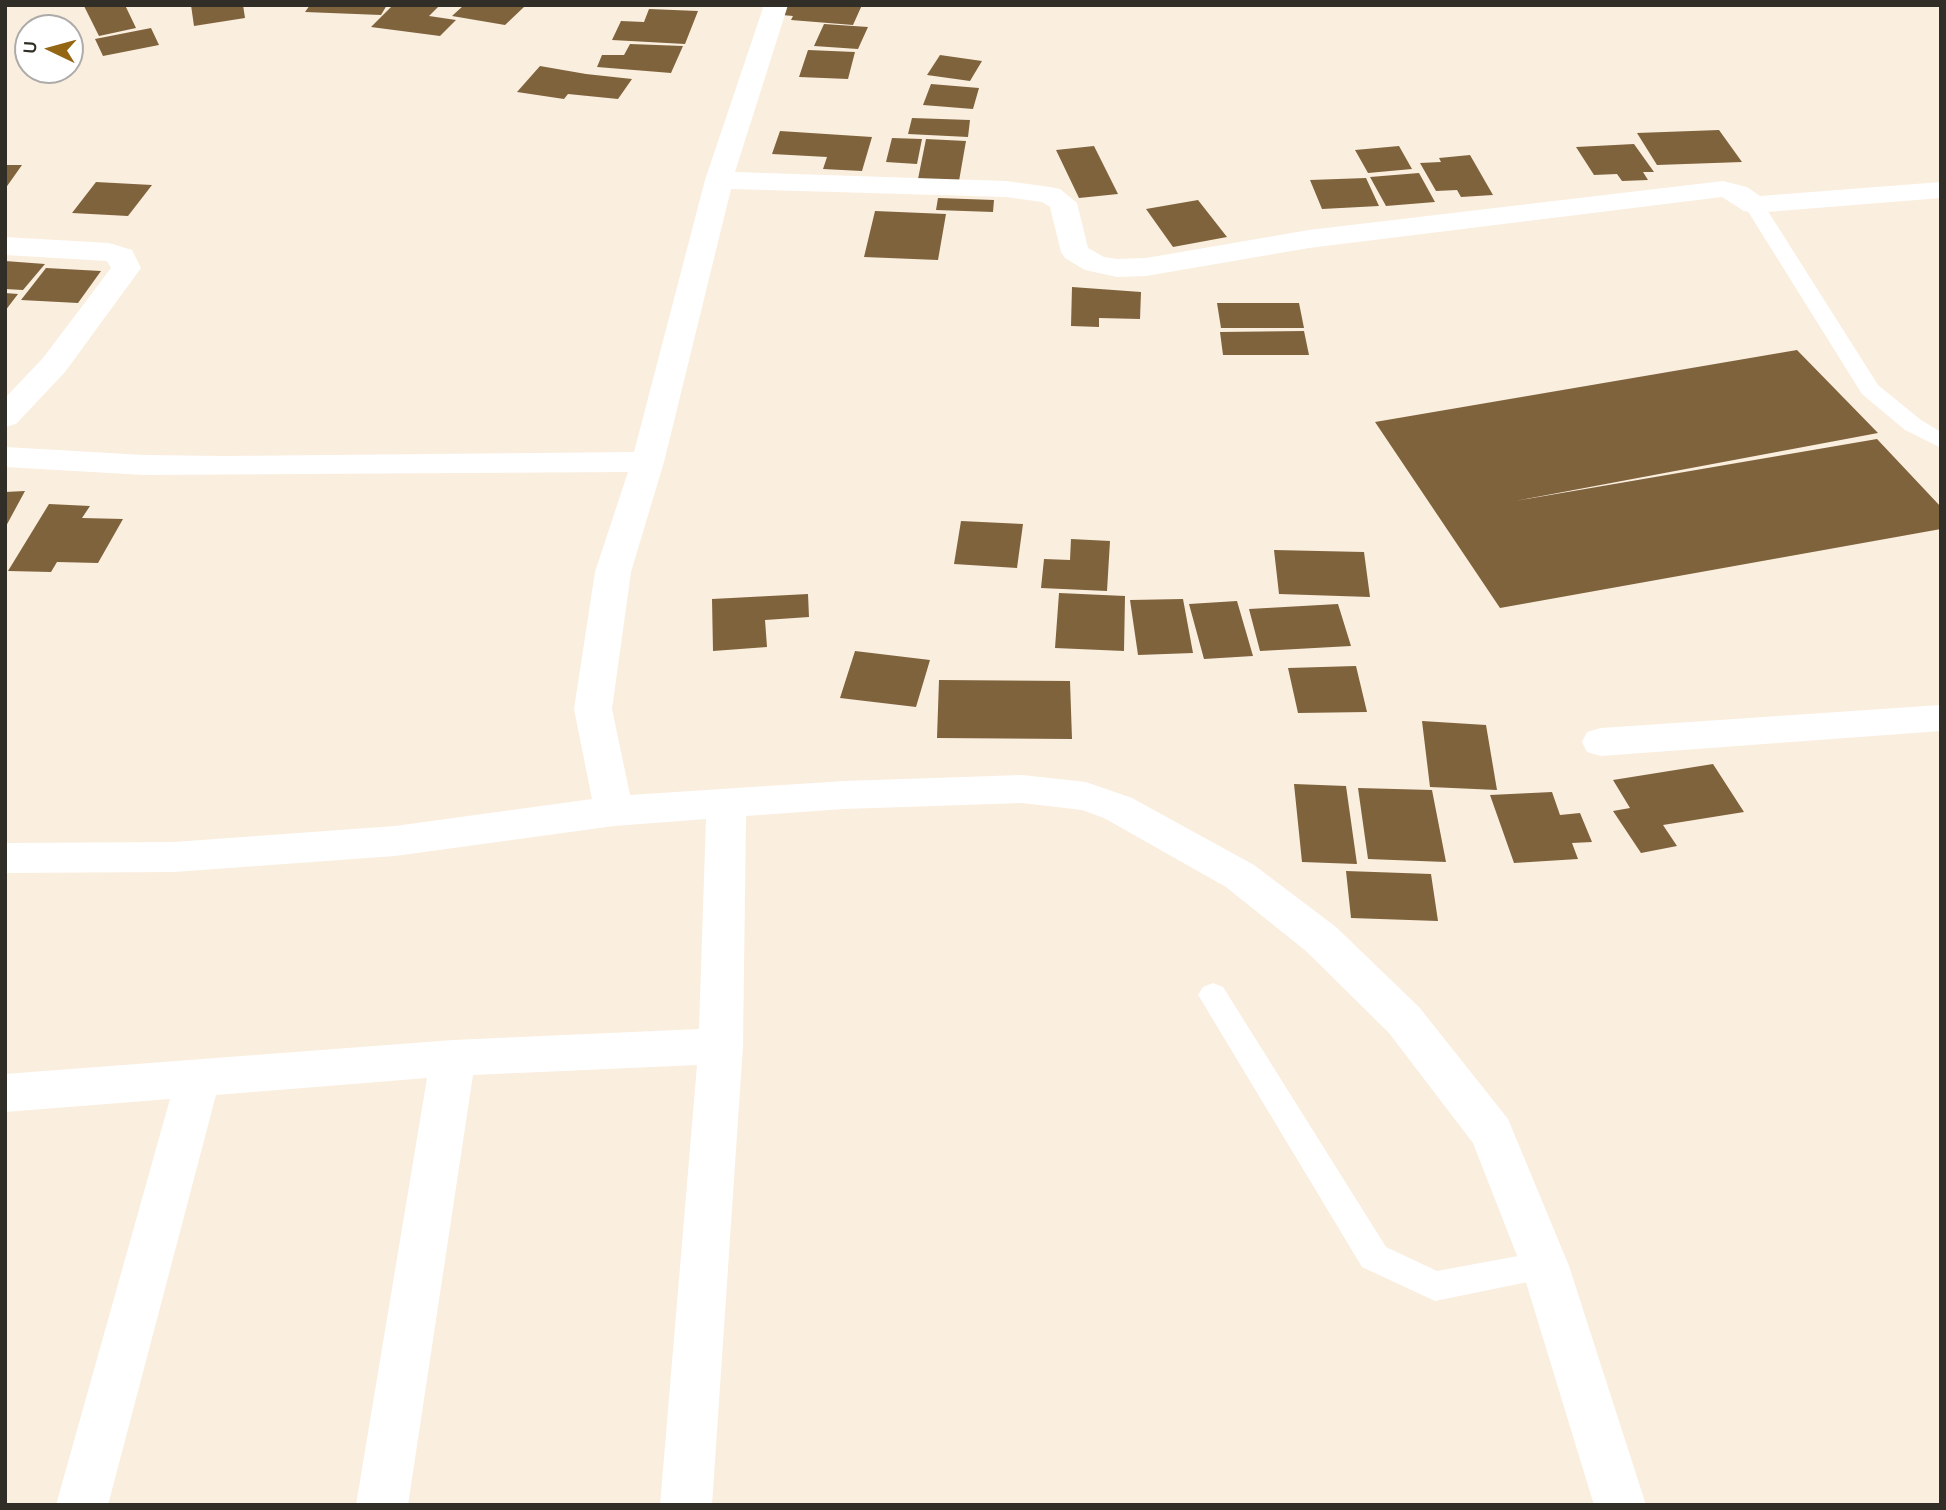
<!DOCTYPE html>
<style>
body{margin:0}
#map{position:relative;width:1946px;height:1510px;overflow:hidden;background:#faeedf;font-family:Karla,sans-serif}
canvas{display:block}
.frame{position:absolute;inset:0;border:7px solid #312d27;pointer-events:none}
.north{position:absolute;left:14px;top:14px;width:70px;height:70px;box-sizing:border-box;background:#fff;border:2px solid #adaba9;border-radius:50%;rotate:275deg;font-size:19px;font-weight:700;line-height:28px;text-align:center;color:#312d27}
.north::after{content:'';display:block;margin:auto;width:24px;height:32px;background:#946513;clip-path:polygon(50% 0,100% 100%,50% 72%,0 100%)}
</style>
<div id="map">
<canvas width="1946" height="1510"></canvas>
<div class="frame"></div>
<div class="north">U</div>
</div>
<script>
const ctx = document.querySelector('canvas').getContext('2d');
ctx.lineJoin = 'round';
function fill(path, color) { ctx.fillStyle = color; ctx.fill(path, 'evenodd'); }
const toPath = rows => new Path2D(rows.map(r => 'M' + r).join(''));
fill(toPath([
 [89,5,125,5,136,28,99,36,84,6],
 [191,5,243,5,245,18,194,26],
 [310,5,387,5,381,15,305,12],
 [393,5,440,5,429,16,456,20,440,36,371,27],
 [464,5,514,5,524,7,505,25,452,16],
 [787,5,862,5,853,25,791,20,793,16,782,15],
 [649,9,698,11,685,44,612,40,621,21,644,22],
 [824,24,868,27,858,49,814,46],
 [151,28,159,45,103,56,95,39],
 [630,44,683,46,671,73,597,67,602,55,624,55],
 [808,50,855,52,848,79,799,77],
 [940,55,982,61,970,81,927,75],
 [540,66,586,74,632,79,618,99,568,94,564,99,517,92],
 [931,84,979,88,973,109,923,105],
 [912,118,970,120,968,137,908,134],
 [1719,130,1742,162,1657,165,1637,133],
 [780,131,872,137,862,171,823,169,827,157,772,154],
 [892,138,922,139,917,164,886,162],
 [926,139,966,141,959,181,918,179],
 [1634,144,1654,172,1643,172,1648,180,1622,181,1617,174,1594,175,1576,147],
 [1094,146,1118,194,1079,198,1056,150],
 [1399,146,1412,169,1368,173,1355,150],
 [1470,155,1493,195,1461,197,1457,190,1436,191,1420,163,1441,162,1439,158],
 [5,165,22,165,5,189],
 [1419,173,1435,202,1386,206,1370,177],
 [1366,178,1379,206,1322,209,1310,180],
 [96,182,152,185,128,216,72,213],
 [938,198,994,200,993,212,936,210],
 [1198,200,1227,237,1173,247,1146,209],
 [875,211,946,214,938,260,864,257],
 [5,261,45,264,23,290,5,289],
 [46,268,101,271,78,303,21,300],
 [1072,287,1141,292,1140,319,1099,318,1099,327,1071,326],
 [5,293,18,294,5,311],
 [1217,303,1299,303,1304,328,1221,328],
 [1304,331,1309,355,1223,355,1220,332],
 [1797,350,1878,433,1515,501,1877,439,1941,507,1941,529,1500,608,1375,422],
 [25,491,5,528,5,492],
 [49,504,90,506,82,518,123,519,98,563,57,562,51,572,8,571],
 [961,521,1023,524,1017,568,954,564],
 [1071,539,1110,541,1107,591,1041,588,1044,559,1070,560],
 [1274,550,1364,552,1370,597,1279,594],
 [1059,593,1125,596,1124,651,1055,648],
 [808,594,809,617,765,620,767,647,713,651,712,599],
 [1183,599,1193,653,1138,655,1130,600],
 [1237,601,1253,656,1204,659,1189,604],
 [1338,604,1351,646,1260,651,1249,609],
 [855,651,930,660,916,707,840,698],
 [1356,666,1367,712,1298,713,1288,668],
 [939,680,1070,681,1072,739,937,738],
 [1422,721,1486,725,1497,790,1430,787],
 [1713,764,1744,812,1663,825,1677,846,1641,853,1613,811,1630,808,1613,780],
 [1294,784,1346,786,1357,864,1302,862],
 [1358,788,1432,790,1446,862,1368,859],
 [1552,792,1560,815,1580,813,1592,842,1572,843,1578,859,1514,863,1490,795],
 [1346,871,1431,874,1438,921,1351,918]
]), '#7f633d');
fill(toPath([
 [1754,199,1764,205,1878,385,1921,420,1941,432,1941,448,1905,430,1862,394,1744,205,1754,199],
 [1213,983,1223,987,1386,1247,1437,1271,1545,1251,1557,1256,1561,1266,1557,1276,1435,1301,1362,1267,1203,1003,1198,995,1203,987,1213,983]
]), '#fff');
fill(toPath([
 [764,5,788,5,735,172,1006,181,1050,187,1060,189,1077,203,1088,248,1104,257,1117,259,1146,258,1309,230,1723,181,1747,187,1760,196,1941,182,1941,198,1754,213,1744,211,1722,197,1309,248,1146,276,1117,277,1085,270,1065,258,1061,252,1050,207,1042,202,1006,197,731,189,664,462,631,572,612,709,630,795,844,781,1022,775,1086,782,1132,798,1254,865,1336,927,1419,1007,1508,1119,1569,1266,1646,1505,1594,1505,1521,1266,1473,1143,1389,1033,1306,951,1226,887,1104,818,1082,810,1022,803,844,809,746,816,743,1046,712,1505,660,1505,697,1065,473,1075,408,1505,356,1505,427,1078,216,1095,108,1505,56,1505,170,1099,5,1112,5,1074,453,1040,699,1029,706,819,614,826,395,856,174,872,5,873,5,843,174,842,395,826,592,799,574,709,595,572,628,472,144,475,5,467,5,447,144,455,226,456,634,452,705,180,764,5],
 [5,237,109,243,132,250,141,268,65,372,16,424,5,427,5,398,43,358,111,268,107,261,5,255,5,237],
 [1941,705,1941,731,1601,756,1587,752,1582,742,1587,732,1601,728,1941,705]
]), '#fff');
</script>
